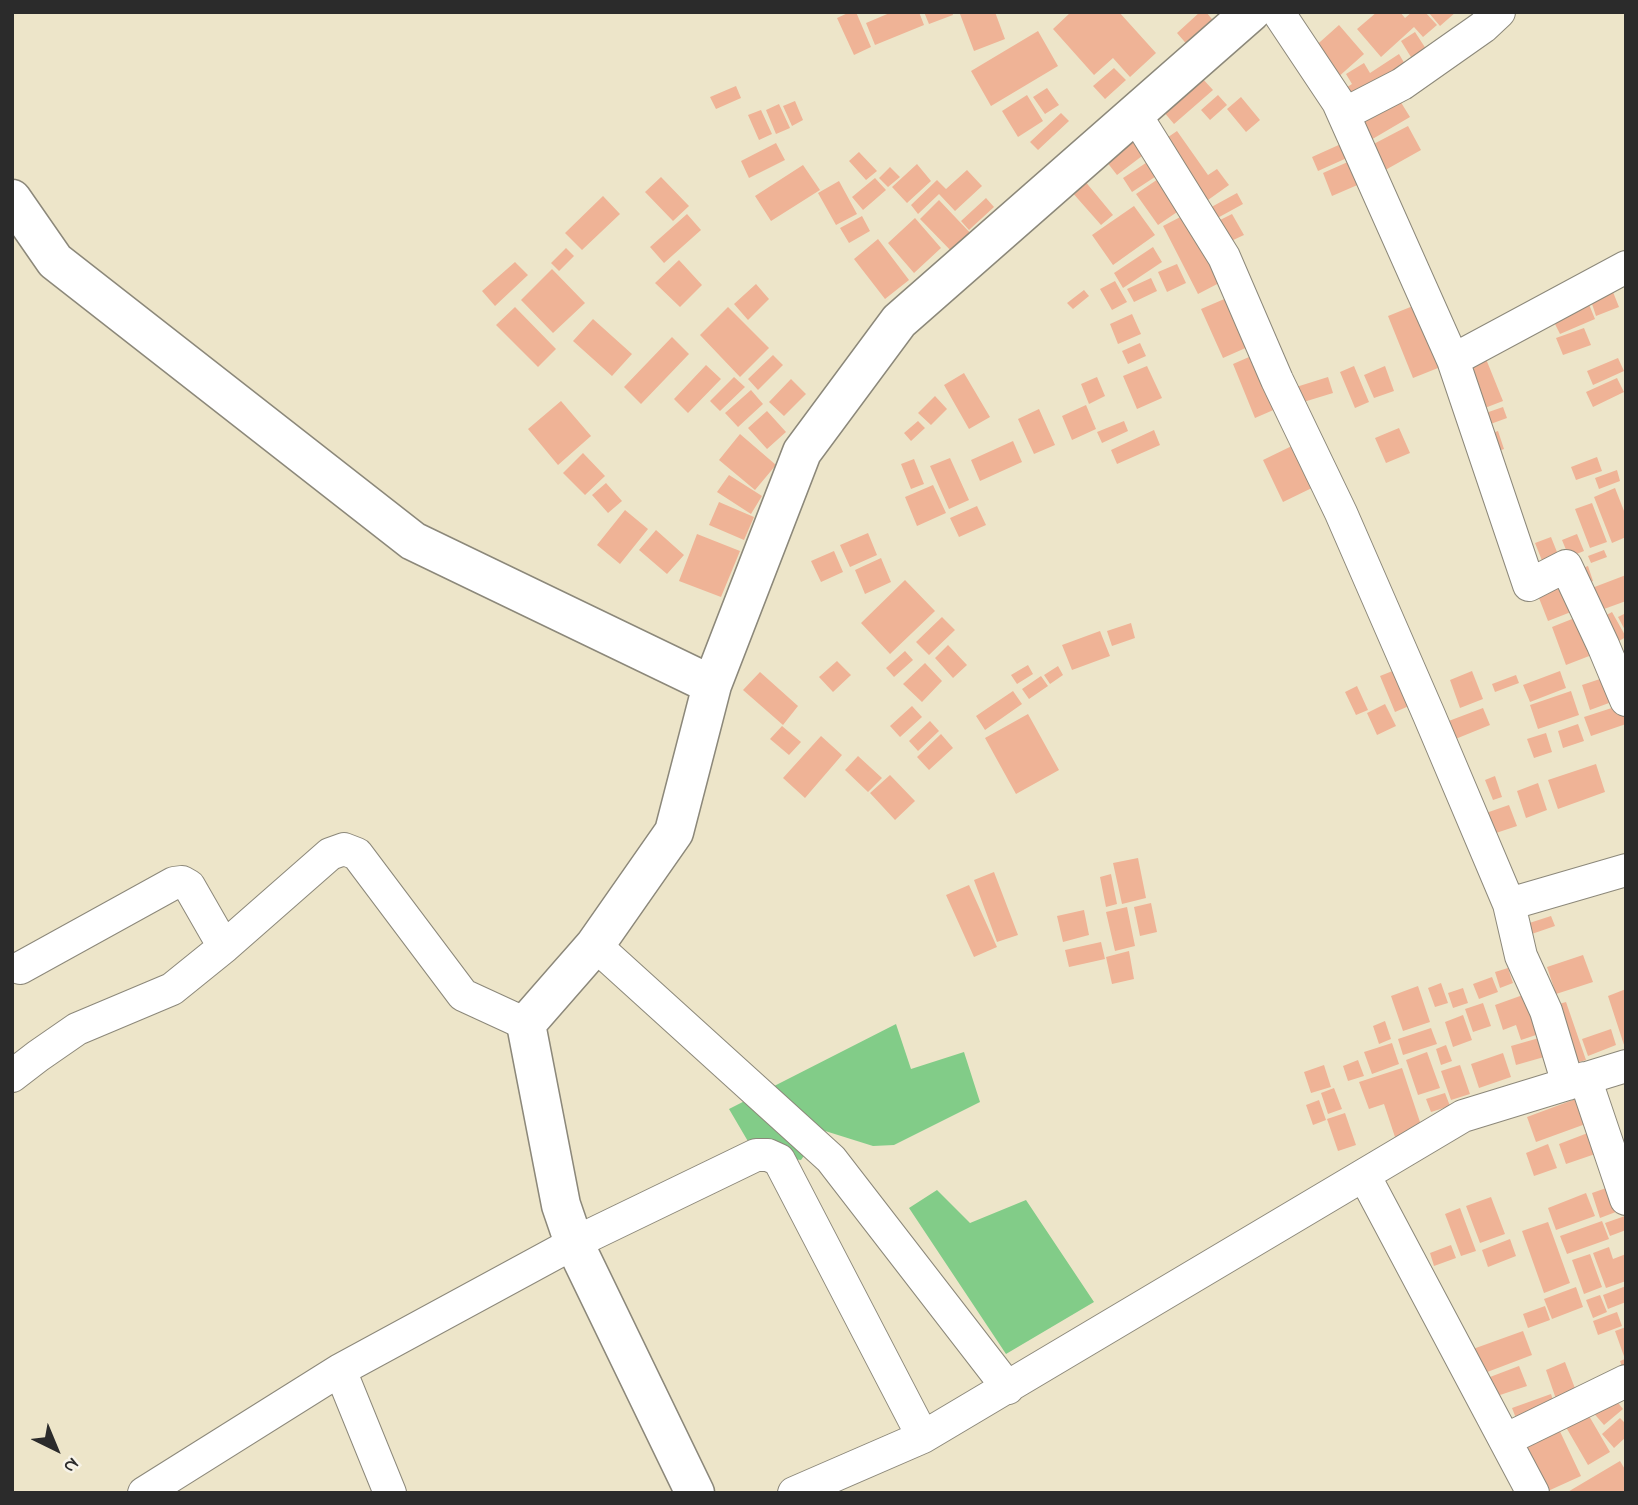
<!DOCTYPE html>
<style>
body{margin:0}
#map{position:relative;width:1638px;height:1505px;overflow:hidden;background:#ede5c9;font-family:"Indie Flower",sans-serif}
canvas{display:block}
.frame{position:absolute;inset:0;border:14px solid #2b2b2b;pointer-events:none}
.north{position:absolute;left:21px;top:1414px;width:70px;height:70px;-webkit-text-stroke:5px #f7f3e8;paint-order:stroke;rotate:137deg;font-size:19px;font-weight:700;line-height:28px;text-align:center;color:#2b2b2b}
.north::after{content:'';display:block;margin:auto;width:24px;height:32px;background:#2b2b2b;clip-path:polygon(50% 0,100% 100%,50% 72%,0 100%)}
</style>
<div id="map">
<canvas width="1638" height="1505"></canvas>
<div class="frame"></div>
<div class="north">N</div>
</div>
<script>
const ctx = document.querySelector('canvas').getContext('2d');
ctx.lineJoin = 'round';
function fill(path, color) { ctx.fillStyle = color; ctx.fill(path, 'evenodd'); }
const toPath = rows => new Path2D(rows.map(r => 'M' + r).join(''));
function stroke(path, color, width, dash) { ctx.strokeStyle = color; ctx.lineWidth = width; ctx.lineCap = dash ? 'butt' : 'round'; ctx.setLineDash(dash || []); ctx.stroke(path); }
fill(toPath([
 [896,1024,911,1069,964,1052,980,1102,894,1145,873,1146,822,1130,801,1160,756,1155,729,1109],
 [937,1190,970,1223,1026,1200,1094,1302,1006,1354,909,1208]
]), '#82cc88');
fill(toPath([
 [850,12,856,12,871,47,854,55,837,18],
 [892,12,919,12,924,25,875,45,866,23],
 [924,12,952,12,953,15,929,24],
 [964,12,995,12,1005,39,974,51,960,14],
 [1071,12,1119,12,1156,53,1130,77,1113,58,1094,75,1053,29],
 [1200,12,1206,12,1217,25,1190,48,1177,33],
 [1377,12,1400,12,1405,18,1412,12,1425,12,1437,25,1423,37,1414,27,1381,57,1357,29],
 [1430,12,1456,12,1440,26,1429,13],
 [1339,25,1364,54,1336,79,1311,50],
 [1038,31,1058,66,991,106,971,71],
 [1415,32,1428,52,1414,62,1401,41],
 [1399,54,1409,71,1354,106,1344,89,1352,84,1346,74,1364,63,1370,73],
 [1114,68,1126,80,1105,99,1093,86],
 [1201,77,1213,90,1174,124,1163,111],
 [736,86,741,98,716,109,710,97],
 [1047,88,1059,105,1045,114,1033,97],
 [1027,95,1043,121,1018,137,1002,111],
 [1218,95,1227,105,1210,120,1201,110],
 [1397,96,1410,117,1364,144,1352,123],
 [1241,97,1260,120,1246,132,1227,109],
 [795,101,803,120,792,126,783,106],
 [779,104,790,128,776,134,766,110],
 [761,110,772,134,759,140,748,115],
 [1061,113,1069,121,1038,150,1030,142],
 [1408,126,1421,150,1380,173,1366,148],
 [1177,131,1208,175,1217,169,1229,185,1201,205,1158,144],
 [1133,135,1146,153,1117,175,1103,157],
 [1352,139,1358,153,1318,171,1312,157],
 [776,143,785,160,749,178,741,161],
 [859,152,877,171,866,180,849,161],
 [1155,157,1164,171,1132,192,1123,178],
 [1359,157,1369,180,1332,196,1323,173],
 [917,164,931,181,907,203,892,187],
 [803,165,820,190,771,221,755,196],
 [890,167,900,177,888,187,879,178],
 [967,170,982,186,955,211,939,194,918,214,911,205,937,180,946,189],
 [1164,175,1186,206,1158,225,1136,194],
 [661,177,689,206,673,221,645,192],
 [875,178,886,190,863,210,852,197],
 [1084,180,1113,215,1101,225,1071,191],
 [839,181,857,214,836,225,818,193],
 [1237,193,1243,204,1212,221,1206,210],
 [603,196,620,214,582,250,565,233],
 [986,198,994,207,969,230,961,221],
 [939,200,974,237,955,255,920,219],
 [1134,206,1155,235,1113,265,1092,235],
 [1188,213,1223,281,1198,294,1163,226],
 [687,214,701,230,664,263,650,247],
 [1232,214,1244,235,1229,242,1218,221],
 [862,216,870,231,849,243,840,228],
 [915,218,941,248,914,273,888,243],
 [878,239,909,280,885,299,854,259],
 [1153,247,1162,262,1123,288,1114,273],
 [566,248,574,256,559,271,551,263],
 [679,260,702,285,680,307,655,283],
 [515,262,528,275,495,306,482,291],
 [1177,264,1186,283,1167,292,1158,272],
 [552,269,585,303,553,333,521,300],
 [1151,278,1157,291,1134,302,1127,289],
 [1115,281,1127,302,1112,310,1100,289],
 [756,284,769,299,748,320,734,304],
 [1611,287,1619,307,1596,316,1589,295],
 [1084,290,1089,296,1073,309,1067,303],
 [1229,297,1250,346,1223,358,1201,309],
 [1423,302,1448,364,1413,378,1388,316],
 [1588,302,1595,319,1560,334,1552,318],
 [515,307,556,349,538,367,496,325],
 [728,307,769,348,740,377,700,335],
 [1132,314,1141,334,1118,344,1110,324],
 [593,319,632,354,612,376,573,341],
 [1584,328,1591,345,1563,355,1556,338],
 [672,337,689,354,641,404,624,387],
 [1140,343,1146,356,1128,364,1122,351],
 [1256,354,1278,408,1255,418,1233,364],
 [1484,354,1503,401,1477,411,1459,365],
 [773,355,783,365,758,390,748,379],
 [1618,358,1624,371,1593,385,1587,371],
 [706,365,721,379,688,413,674,399],
 [1147,366,1162,398,1137,409,1123,376],
 [1354,366,1369,402,1355,408,1340,372],
 [1385,366,1394,391,1374,398,1364,375],
 [964,373,990,417,969,429,944,385],
 [734,377,745,387,720,411,710,401],
 [1097,377,1105,396,1089,404,1081,384],
 [1328,377,1333,393,1297,404,1293,388],
 [1617,378,1624,392,1593,407,1586,392],
 [791,379,806,394,784,416,769,402],
 [751,390,763,404,738,427,725,413],
 [935,396,947,409,931,425,918,413],
 [561,401,591,436,558,465,528,429],
 [1086,405,1096,429,1072,440,1062,416],
 [1503,407,1507,418,1485,426,1480,415],
 [1039,409,1055,445,1034,454,1018,419],
 [767,411,786,432,767,449,748,428],
 [918,421,925,428,911,441,904,433],
 [1124,421,1128,431,1102,443,1097,432],
 [1399,428,1410,453,1386,463,1375,438],
 [1154,430,1160,445,1117,464,1111,450],
 [1498,431,1504,449,1486,455,1480,437],
 [740,434,776,465,755,490,719,460],
 [1013,441,1022,462,980,481,971,460],
 [1298,443,1318,485,1283,502,1263,460],
 [583,453,605,476,585,495,563,473],
 [1597,457,1602,471,1576,480,1571,467],
 [950,458,969,500,949,509,930,466],
 [914,459,924,484,911,489,901,464],
 [1617,470,1620,481,1599,489,1595,478],
 [729,475,762,496,751,514,717,492],
 [606,483,622,501,608,513,592,495],
 [933,485,946,513,917,526,905,497],
 [1615,488,1626,516,1626,537,1612,543,1594,497],
 [719,502,754,517,744,540,709,525],
 [1592,503,1607,542,1590,548,1575,509],
 [977,506,986,525,959,537,950,518],
 [625,510,648,529,620,564,597,545],
 [656,530,684,555,667,574,639,550],
 [868,533,877,555,850,567,840,545],
 [697,534,740,551,721,597,679,581],
 [1577,534,1584,551,1569,557,1562,540],
 [1551,537,1561,562,1545,568,1535,543],
 [1604,550,1607,557,1591,563,1588,556],
 [834,551,843,572,821,582,811,561],
 [881,558,891,582,865,594,855,570],
 [1588,566,1593,581,1577,587,1572,572],
 [1626,575,1626,601,1593,613,1584,591],
 [1564,576,1576,610,1548,621,1535,588],
 [905,580,935,611,890,654,861,623],
 [1612,612,1626,637,1610,646,1596,621],
 [1626,613,1626,632,1618,617],
 [1582,615,1597,653,1566,665,1552,627],
 [942,617,955,630,929,655,916,642],
 [1131,623,1135,638,1112,646,1107,631],
 [1100,631,1110,656,1072,670,1062,645],
 [948,645,967,665,953,678,935,658],
 [905,651,913,660,894,677,886,668],
 [837,661,851,675,833,692,819,677],
 [925,663,942,681,922,702,903,684],
 [1028,665,1033,674,1017,684,1011,675],
 [1058,666,1063,675,1050,684,1044,675],
 [1395,670,1409,706,1395,712,1380,676],
 [1472,671,1483,699,1460,708,1450,680],
 [1560,671,1566,688,1530,702,1523,685],
 [760,672,798,706,783,725,743,690],
 [1516,675,1519,683,1495,692,1492,684],
 [1041,676,1048,686,1029,699,1022,689],
 [1609,676,1617,700,1590,710,1582,685],
 [1357,686,1368,710,1356,715,1345,692],
 [1013,691,1022,704,985,730,976,716],
 [1571,691,1579,715,1538,729,1530,705],
 [1385,704,1396,726,1377,735,1367,713],
 [1621,705,1626,717,1626,724,1591,736,1584,717],
 [912,706,922,717,900,737,890,726],
 [1483,708,1490,725,1453,740,1446,722],
 [1028,714,1059,770,1016,794,985,738],
 [930,721,939,731,918,751,909,741],
 [1578,724,1584,741,1563,748,1558,731],
 [782,726,801,742,789,755,770,739],
 [1546,733,1552,752,1534,758,1527,739],
 [941,734,953,748,929,770,917,757],
 [821,736,842,755,805,798,783,778],
 [858,756,882,778,868,792,845,770],
 [1596,764,1605,792,1558,809,1548,780],
 [890,775,915,801,895,820,870,793],
 [1495,776,1502,797,1493,800,1485,780],
 [1538,783,1547,810,1526,818,1517,791],
 [1509,805,1517,826,1493,834,1486,813],
 [1138,858,1146,898,1122,904,1113,863],
 [994,872,1018,935,997,942,974,880],
 [1111,874,1117,904,1106,907,1100,877],
 [969,885,997,947,974,957,946,895],
 [1151,903,1157,932,1140,936,1134,907],
 [1127,907,1135,946,1115,951,1106,912],
 [1084,910,1089,935,1063,942,1057,916],
 [1551,916,1555,926,1520,938,1517,927],
 [1101,942,1105,959,1069,967,1065,950],
 [1129,951,1134,979,1112,984,1106,957],
 [1583,955,1593,982,1556,994,1547,967],
 [1508,968,1513,983,1500,988,1495,972],
 [1492,977,1498,992,1479,999,1473,984],
 [1441,983,1448,1003,1435,1007,1428,988],
 [1418,986,1430,1022,1403,1031,1391,996],
 [1463,988,1468,1003,1453,1008,1448,993],
 [1626,989,1626,1048,1625,1048,1608,996],
 [1534,991,1548,1031,1521,1040,1516,1025,1503,1030,1495,1005],
 [1566,1002,1586,1060,1572,1064,1552,1006],
 [1483,1003,1491,1026,1473,1032,1465,1009],
 [1463,1015,1472,1040,1453,1047,1445,1022],
 [1385,1021,1391,1039,1379,1044,1373,1026],
 [1431,1028,1437,1044,1403,1055,1398,1039],
 [1611,1029,1616,1045,1588,1056,1582,1039],
 [1546,1036,1551,1055,1516,1065,1511,1046],
 [1392,1043,1399,1064,1372,1074,1364,1052],
 [1446,1045,1452,1061,1441,1065,1436,1049],
 [1427,1052,1440,1088,1418,1095,1406,1060],
 [1503,1053,1511,1077,1479,1088,1471,1064],
 [1358,1060,1364,1076,1348,1081,1343,1066],
 [1324,1065,1331,1087,1311,1093,1304,1072],
 [1460,1065,1470,1094,1451,1100,1441,1071],
 [1402,1068,1423,1131,1396,1140,1384,1104,1369,1109,1359,1082],
 [1334,1088,1342,1109,1328,1114,1321,1093],
 [1445,1093,1450,1106,1431,1112,1426,1099],
 [1581,1097,1591,1122,1536,1142,1527,1117],
 [1319,1100,1326,1120,1313,1125,1306,1105],
 [1345,1113,1356,1145,1338,1151,1327,1119],
 [1593,1131,1601,1152,1566,1164,1559,1144],
 [1548,1144,1557,1168,1534,1176,1526,1153],
 [1612,1186,1621,1210,1600,1218,1592,1193],
 [1586,1193,1595,1216,1556,1230,1548,1208],
 [1491,1197,1505,1234,1480,1243,1466,1206],
 [1460,1208,1476,1251,1461,1256,1445,1214],
 [1625,1216,1626,1230,1610,1236,1605,1223],
 [1602,1221,1609,1239,1567,1254,1560,1236],
 [1548,1222,1570,1283,1544,1293,1522,1231],
 [1510,1239,1516,1256,1488,1267,1482,1250],
 [1451,1245,1456,1258,1434,1266,1430,1253],
 [1609,1247,1613,1259,1626,1254,1626,1281,1606,1288,1593,1253],
 [1590,1254,1602,1287,1584,1294,1572,1260],
 [1626,1286,1626,1302,1608,1309,1603,1295],
 [1576,1287,1583,1307,1552,1319,1544,1299],
 [1600,1295,1607,1312,1593,1318,1586,1300],
 [1545,1306,1550,1320,1528,1328,1523,1314],
 [1617,1312,1622,1326,1598,1335,1593,1321],
 [1626,1327,1626,1376,1625,1376,1620,1361,1625,1359,1615,1331],
 [1523,1331,1532,1355,1482,1374,1473,1349],
 [1565,1362,1576,1391,1556,1399,1546,1370],
 [1519,1366,1527,1386,1497,1396,1490,1377],
 [1551,1394,1557,1412,1519,1426,1512,1408],
 [1611,1394,1623,1409,1604,1425,1591,1410],
 [1585,1409,1610,1452,1588,1465,1563,1422],
 [1620,1418,1626,1424,1626,1437,1614,1448,1602,1434],
 [1556,1423,1581,1476,1548,1491,1523,1440],
 [1620,1461,1626,1471,1626,1493,1566,1493]
]), '#efb396');
const minor = toPath([
 [1278,12,1338,102,1453,360,1529,585,1566,566,1603,645,1626,700],
 [1135,114,1224,257,1277,380,1341,513,1429,715,1509,904],
 [1344,114,1402,84,1483,27,1499,12],
 [1453,360,1626,267],
 [595,945,831,1159,1008,1388],
 [20,968,174,883,182,882,189,886,224,947],
 [12,1076,38,1056,77,1029,172,989,224,947,330,854,344,849,357,854,463,995,526,1024],
 [1585,1078,1626,1199],
 [1568,1084,1546,1011,1521,956,1509,904,1626,870],
 [1364,1175,1533,1493],
 [340,1370,390,1493],
 [1505,1440,1626,1381],
 [144,1493,340,1370,574,1243,756,1155,768,1155,779,1160,923,1437,1463,1116,1626,1066],
 [794,1493,923,1437]
]);
const tertiary = toPath([
 [12,199,55,261,413,541,712,685,674,832,595,945,526,1024,561,1205,574,1243,695,1493],
 [712,685,802,452,899,321,1251,12]
]);
stroke(minor, '#8c887a', 34);
stroke(tertiary, '#8c887a', 41);
stroke(minor, '#fff', 32);
stroke(tertiary, '#fff', 38);
</script>
